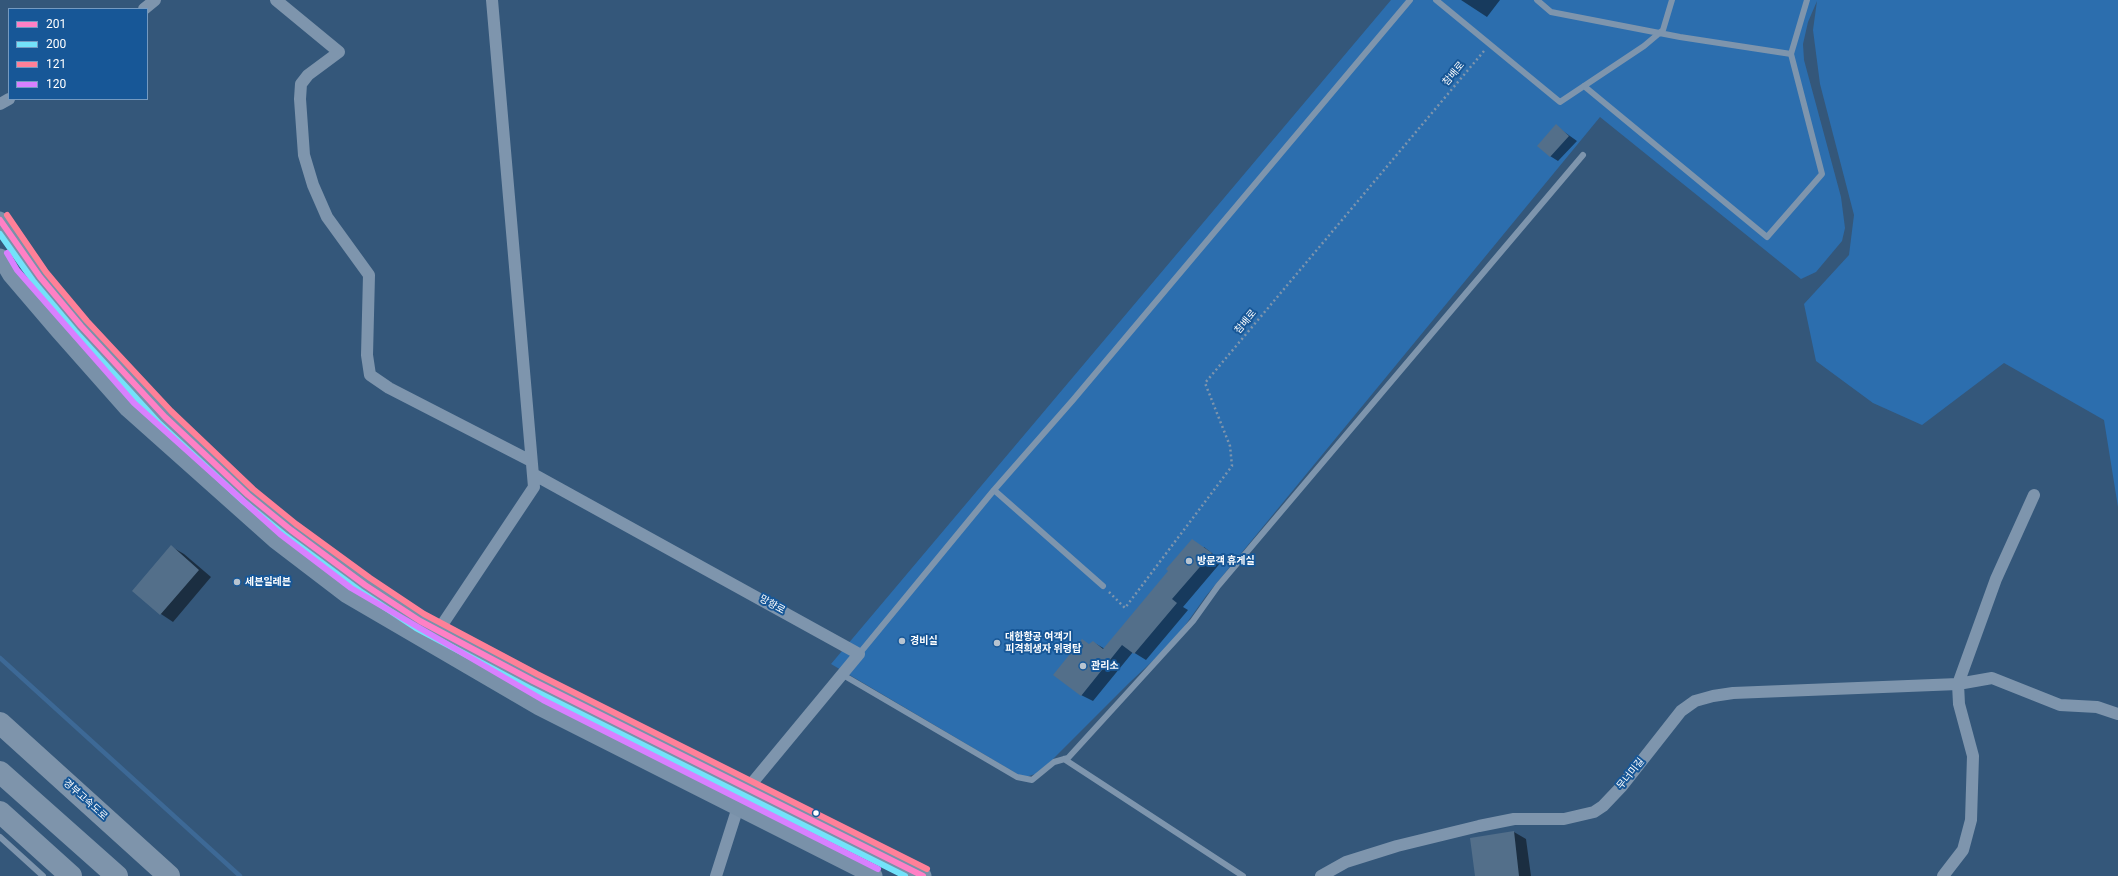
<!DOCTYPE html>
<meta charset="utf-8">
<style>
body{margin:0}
#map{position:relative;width:2118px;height:876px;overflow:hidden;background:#34577a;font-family:Roboto,sans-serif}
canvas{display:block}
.legend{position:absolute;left:8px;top:8px;width:140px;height:92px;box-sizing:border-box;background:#175797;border:1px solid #749ac1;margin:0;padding:5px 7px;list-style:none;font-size:12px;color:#fff}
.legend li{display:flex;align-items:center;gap:8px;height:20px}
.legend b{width:20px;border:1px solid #749ac1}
</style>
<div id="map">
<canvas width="2118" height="876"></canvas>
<ul class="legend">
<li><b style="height:5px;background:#ff80c5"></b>201</li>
<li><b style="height:5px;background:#73e2fa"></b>200</li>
<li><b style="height:5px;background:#ff8098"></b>121</li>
<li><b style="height:5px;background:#d880ff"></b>120</li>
</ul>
</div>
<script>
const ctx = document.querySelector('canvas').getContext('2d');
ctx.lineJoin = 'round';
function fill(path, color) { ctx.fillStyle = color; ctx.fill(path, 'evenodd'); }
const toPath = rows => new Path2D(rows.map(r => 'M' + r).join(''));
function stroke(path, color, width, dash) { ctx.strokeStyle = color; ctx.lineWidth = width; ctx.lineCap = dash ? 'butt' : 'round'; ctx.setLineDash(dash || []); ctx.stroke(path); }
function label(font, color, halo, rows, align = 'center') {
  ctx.font = font + ' Roboto,"Noto Sans KR",sans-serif'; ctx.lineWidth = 4; ctx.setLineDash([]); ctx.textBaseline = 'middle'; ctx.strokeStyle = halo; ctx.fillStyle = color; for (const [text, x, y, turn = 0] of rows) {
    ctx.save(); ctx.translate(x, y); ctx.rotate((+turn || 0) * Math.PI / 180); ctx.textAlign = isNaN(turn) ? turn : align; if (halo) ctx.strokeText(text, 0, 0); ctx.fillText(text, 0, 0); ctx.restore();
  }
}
fill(toPath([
 [1391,0,2118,0,2118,507,2104,420,2004,363,1922,425,1873,403,1816,361,1804,304,1849,255,1854,215,1820,84,1813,30,1817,1,1808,22,1803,44,1804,60,1841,197,1845,228,1842,241,1816,272,1801,279,1600,117,1206,596,1174,641,1129,683,1050,762,1035,774,1026,777,1019,775,831,664]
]), '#2c6eae');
fill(toPath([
 [1461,0,1500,0,1487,17],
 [1556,126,1577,141,1558,161,1550,156],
 [172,547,184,554,211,577,173,622,161,614,134,591],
 [1204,547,1222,561,1183,607,1188,610,1146,660,1133,652,1093,701,1081,695,1093,642,1105,649],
 [1514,832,1526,839,1531,876,1476,876]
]), '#0007');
stroke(toPath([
 [0,658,240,876]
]), '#3d6996', 4.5);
fill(toPath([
 [1556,124,1569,136,1550,157,1537,146],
 [1192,539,1212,553,1172,599,1177,603,1134,654,1122,645,1081,696,1053,675,1082,639,1089,644,1093,641,1103,649,1168,571,1166,569],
 [171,545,199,570,160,615,132,591],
 [1514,831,1519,876,1475,876,1470,838]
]), '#536f8a');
stroke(toPath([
 [1109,592,1125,608,1232,466,1230,446,1205,383,1484,51]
]), '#7e95ad', 2.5, [2, 3]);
stroke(toPath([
 [1436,0,1560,102,1644,46,1663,30,1672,0],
 [1537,0,1551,12,1680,37,1791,54],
 [1584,86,1767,237,1822,174,1791,54,1807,0],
 [994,490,1103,586],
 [859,654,994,490,1073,400,1410,0],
 [843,675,1017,777,1032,780,1054,762,1068,758,1193,621,1218,586,1583,155],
 [1064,759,1243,876],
 [0,837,43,876]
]), '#7e95ad', 6);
stroke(toPath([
 [276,0,339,52,308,75,301,84,300,99,304,155,313,185,327,217,369,275,367,355,370,375,389,388,531,461],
 [144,9,155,0],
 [0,104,9,99],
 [533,474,859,654,748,788,738,807,716,876],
 [434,637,534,487,492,0],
 [1321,876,1346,862,1397,846,1479,826,1514,819,1564,819,1594,812,1603,806,1622,786,1681,711,1695,701,1713,696,1733,693,1958,684,1992,678,2060,705,2097,707,2118,714],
 [1943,876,1963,850,1971,820,1973,756,1959,704,1958,684,1996,579,2034,495]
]), '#7e95ad', 12);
stroke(toPath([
 [0,220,40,277,81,326,124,374,165,417,204,455,248,495,291,530,365,585,420,621,533,681,923,876],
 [0,257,11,275,58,330,128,409,275,540,347,595,539,707,874,876]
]), '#7991a9', 17);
stroke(toPath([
 [0,723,169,876],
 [0,772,117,876],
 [0,812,71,876]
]), '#7e94ab', 22);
stroke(toPath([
 [0,220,40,277,81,326,165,417,248,495,291,530,365,585,420,621,533,681,923,876]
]), '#ff80c5', 6);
stroke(toPath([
 [0,234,34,282,75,331,159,423,243,501,286,536,360,591,416,628,529,688,905,876]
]), '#73e2fa', 6);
stroke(toPath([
 [7,215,46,272,87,321,171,411,253,489,296,524,370,578,424,614,537,674,927,869]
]), '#ff8098', 6);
stroke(toPath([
 [7,253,17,270,134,403,280,534,351,588,543,700,878,869]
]), '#d880ff', 6);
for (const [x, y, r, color] of [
 [1189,561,4,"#b8c4d0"],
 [237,582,4,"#b8c4d0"],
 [902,641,4,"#b8c4d0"],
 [997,643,4,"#b8c4d0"],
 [1083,666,4,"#b8c4d0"],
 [816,813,3.5,"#fff"]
]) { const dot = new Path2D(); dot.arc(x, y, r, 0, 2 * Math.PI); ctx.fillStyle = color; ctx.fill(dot); stroke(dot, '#175797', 1.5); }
label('10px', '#fff', '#175797', [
 ["참배로",1454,74,-50],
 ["참배로",1246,322,-50],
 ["망향로",772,605,29],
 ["무너미길",1631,774,-51],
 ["경부고속도로",85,800,42]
]);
label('bold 10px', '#fff', '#175797', [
 ["방문객 휴게실",1197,561],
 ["세븐일레븐",245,582],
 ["대한항공 여객기",1005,637],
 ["피격희생자 위령탑",1005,649],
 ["경비실",910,641],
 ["관리소",1091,666]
], 'left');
</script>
